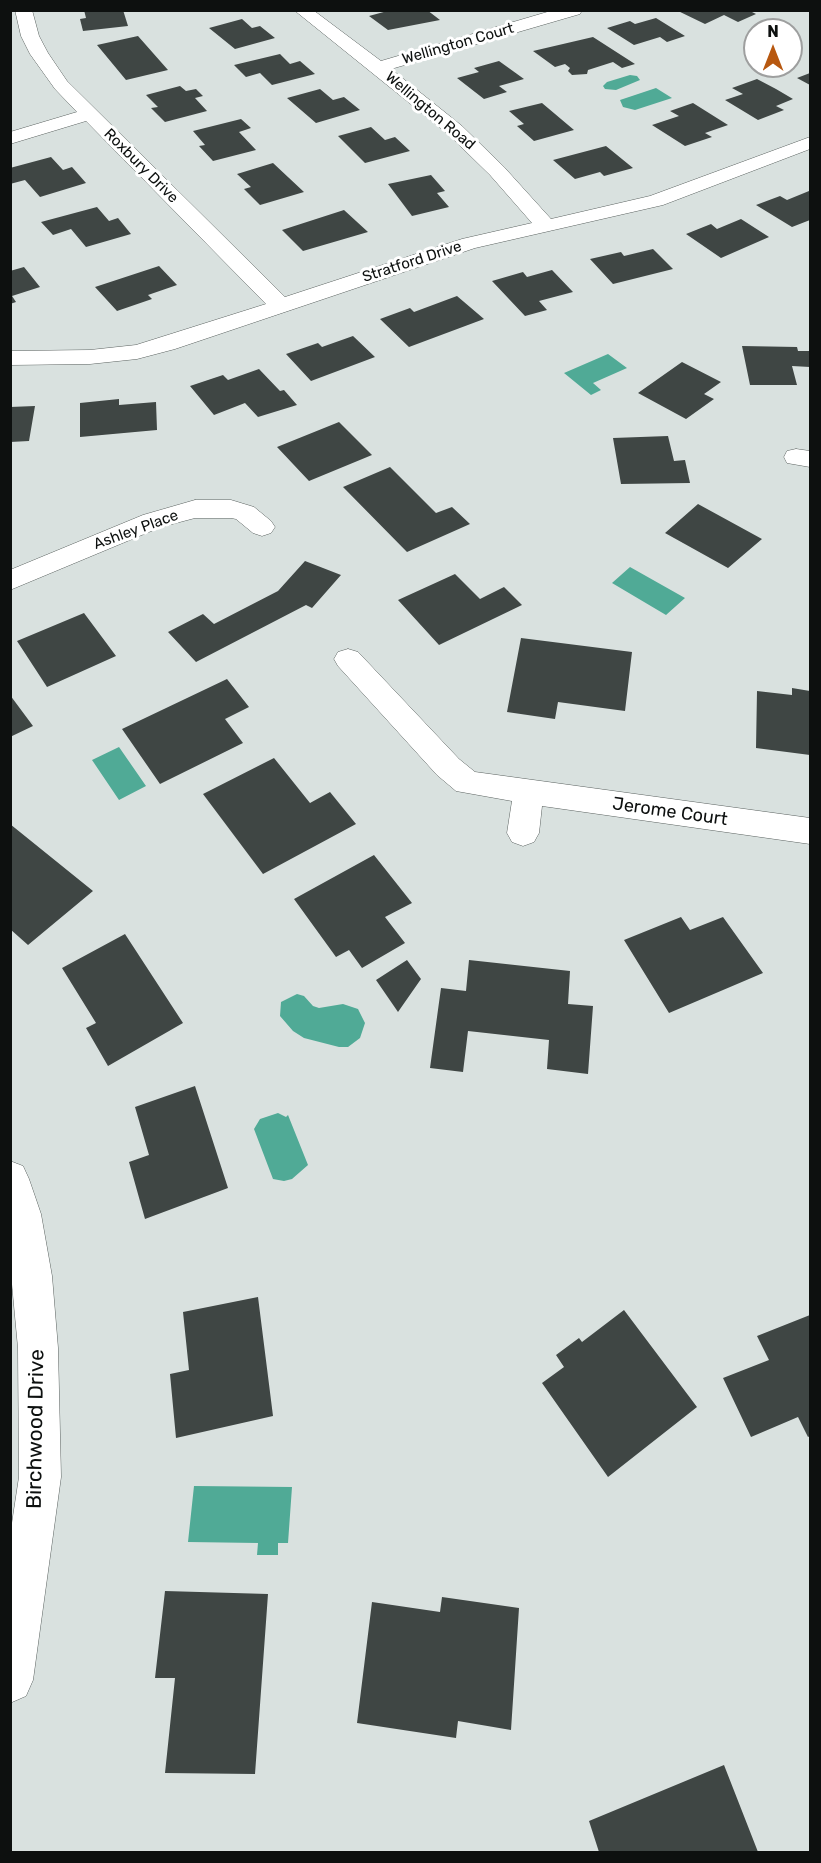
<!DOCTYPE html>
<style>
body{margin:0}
#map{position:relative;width:821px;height:1863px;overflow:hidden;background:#d9e1df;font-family:Rubik,sans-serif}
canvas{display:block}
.frame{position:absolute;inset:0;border:12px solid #0d100f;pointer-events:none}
.north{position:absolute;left:743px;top:18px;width:60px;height:60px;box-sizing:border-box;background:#fff;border:2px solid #9e9f9f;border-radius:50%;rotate:0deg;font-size:16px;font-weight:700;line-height:24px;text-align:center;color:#0d100f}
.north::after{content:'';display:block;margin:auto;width:21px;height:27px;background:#b75810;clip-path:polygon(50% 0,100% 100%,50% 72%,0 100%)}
</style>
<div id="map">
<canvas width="821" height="1863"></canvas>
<div class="frame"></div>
<div class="north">N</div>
</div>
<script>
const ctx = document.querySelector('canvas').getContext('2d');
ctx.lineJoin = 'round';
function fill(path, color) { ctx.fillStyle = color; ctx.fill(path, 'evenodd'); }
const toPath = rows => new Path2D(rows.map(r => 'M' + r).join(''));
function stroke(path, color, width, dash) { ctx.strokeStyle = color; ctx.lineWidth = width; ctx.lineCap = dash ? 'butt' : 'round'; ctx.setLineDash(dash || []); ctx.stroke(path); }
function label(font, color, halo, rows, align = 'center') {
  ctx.font = font + ' Rubik,sans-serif'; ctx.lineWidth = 6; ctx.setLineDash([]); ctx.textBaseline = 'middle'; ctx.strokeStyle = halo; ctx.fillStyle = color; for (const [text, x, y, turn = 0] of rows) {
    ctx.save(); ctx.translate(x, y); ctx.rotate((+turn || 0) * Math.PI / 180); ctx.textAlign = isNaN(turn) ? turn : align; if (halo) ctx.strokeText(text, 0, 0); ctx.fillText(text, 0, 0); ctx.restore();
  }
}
fill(toPath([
 [630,75,637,76,640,80,616,90,605,89,603,86,607,82],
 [656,88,672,98,635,110,623,107,620,100],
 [608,354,627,368,593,383,601,390,591,395,564,373],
 [630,567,685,598,666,615,612,583],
 [119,747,146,786,119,800,92,760],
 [297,994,304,996,313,1006,319,1008,343,1004,358,1009,365,1023,360,1038,348,1047,339,1047,304,1038,293,1031,280,1016,281,1002],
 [278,1113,286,1117,288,1115,308,1165,292,1179,284,1181,273,1179,254,1129,260,1119],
 [194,1486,292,1487,288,1543,278,1543,278,1555,257,1555,258,1543,188,1542]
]), '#50aa96');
fill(toPath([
 [84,10,123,10,128,26,83,31,80,19,86,18],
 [391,10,427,10,440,20,388,30,369,16],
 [676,10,748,10,756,14,738,22,724,15,705,24],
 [656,18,685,36,667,42,660,37,634,45,607,28,630,21,635,24],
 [242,19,252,28,260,26,275,38,235,49,209,28],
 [138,36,168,70,126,80,97,45],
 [593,37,635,64,622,68,613,62,588,70,587,74,572,75,568,71,570,68,565,64,555,67,533,51],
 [280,54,290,64,300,61,315,74,272,85,260,73,246,77,234,65],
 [499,61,524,79,499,86,507,92,484,99,457,78,479,72,474,68],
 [810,73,810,85,797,78],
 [757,79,776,89,793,99,776,106,784,110,758,120,725,100,743,94,732,88],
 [180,86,186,91,196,89,203,96,195,98,207,111,165,122,151,108,158,107,146,95],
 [320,89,333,100,344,97,360,110,316,123,287,98],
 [542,103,574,130,534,141,517,126,524,124,509,111],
 [693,103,728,125,705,133,712,137,685,146,652,125,679,116,670,111],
 [241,119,251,128,239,132,256,150,213,161,199,146,205,145,193,131],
 [371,127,385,140,395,137,410,151,365,163,338,136],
 [606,146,633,168,604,176,600,172,575,179,553,160],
 [51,157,63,170,72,167,86,183,40,197,25,180,10,184,10,168],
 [273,163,304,192,260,205,244,189,251,187,237,174],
 [431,175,445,191,437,193,449,207,412,216,388,184],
 [809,191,810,220,792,227,756,205,780,196,787,200],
 [97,207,109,221,118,218,131,234,86,247,71,229,53,235,41,222],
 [344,210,368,232,303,251,282,230],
 [741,219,769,237,721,258,686,234,711,224,717,229],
 [653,249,673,269,613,284,590,259,621,252,624,256],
 [159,266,177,285,148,295,152,299,117,311,95,287],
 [24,267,40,287,12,296,16,302,10,304,10,271],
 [552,270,573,292,539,301,547,310,525,316,492,281,523,272,527,277],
 [457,296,484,319,409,347,380,319,410,308,414,312],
 [353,336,375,357,311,381,286,354,318,343,322,347],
 [742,346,797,347,798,351,810,351,810,367,792,366,797,385,750,385],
 [682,362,721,382,704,394,714,399,686,419,638,393],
 [259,369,280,391,284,390,297,405,258,417,245,403,214,415,190,386,223,375,228,380],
 [119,399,119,405,156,402,157,430,80,437,80,403],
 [35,406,29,441,10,442,10,407],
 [339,422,372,455,309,481,277,447],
 [668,436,674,461,685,460,690,483,621,484,613,438],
 [390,467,436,513,452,507,470,524,407,552,343,487],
 [698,504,762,539,728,568,665,533],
 [305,561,341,575,312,608,306,605,196,662,168,632,203,614,214,624,278,591],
 [455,574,480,599,504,587,522,605,439,645,398,600],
 [84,613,116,656,47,687,17,641],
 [521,638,632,652,625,711,558,702,555,719,507,712],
 [227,679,249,707,225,719,243,743,160,784,122,729],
 [792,688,810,691,810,755,756,748,757,691,792,695],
 [10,695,33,726,10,737],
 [274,758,310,803,330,792,356,824,263,874,203,794],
 [10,824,93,891,28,945,10,929],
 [374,855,412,903,385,917,405,943,362,968,349,950,336,957,294,899],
 [681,917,690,930,723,917,763,973,669,1013,624,940],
 [125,934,183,1023,108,1066,86,1028,96,1023,62,968],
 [407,960,421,979,398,1012,376,980],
 [469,960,570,971,568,1004,593,1006,588,1074,547,1069,549,1040,468,1031,463,1072,430,1068,441,988,466,991],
 [195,1086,228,1188,145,1219,129,1162,149,1155,135,1107],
 [258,1297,273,1416,176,1438,170,1374,189,1370,183,1312],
 [624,1310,697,1407,608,1477,542,1383,564,1367,556,1355,579,1338,582,1342],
 [810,1315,810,1436,808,1437,798,1417,751,1437,723,1378,769,1360,757,1336],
 [165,1591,268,1594,255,1774,165,1773,175,1678,155,1678],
 [442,1597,519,1608,511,1730,458,1721,456,1738,357,1723,372,1602,440,1612],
 [724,1765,758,1852,599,1852,589,1821]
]), '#3f4644');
const minor = toPath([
 [15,10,32,10,39,36,48,53,67,81,285,297,462,239,532,223,490,175,448,134,294,10,313,10,381,61,554,10,582,10,580,14,391,69,462,126,504,167,551,219,650,196,810,137,810,149,663,205,475,248,175,349,137,359,90,364,10,365,10,351,90,350,136,345,266,304,86,121,10,144,10,132,77,112,55,89,30,54,21,36,15,10],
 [796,449,810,451,810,467,787,463,784,457,787,451,796,449],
 [195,500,231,500,254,507,271,521,275,527,271,533,262,536,253,533,236,519,231,518,195,518,161,527,10,590,10,570,143,515,195,500],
 [348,649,358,652,459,759,475,772,810,818,810,844,542,806,539,833,534,842,523,846,512,842,507,833,512,801,456,791,437,775,338,666,334,659,338,652,348,649],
 [10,1161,23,1166,29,1179,41,1214,52,1276,58,1348,61,1477,33,1680,26,1696,10,1703,10,1536,19,1477,18,1348,10,1263,10,1161]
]);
stroke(minor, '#5b6260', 1);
fill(minor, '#fff');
label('15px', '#0d100f', '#fff', [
 ["Wellington Court",458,44,-16],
 ["Wellington Road",430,111,40],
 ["Roxbury Drive",141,166,45],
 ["Stratford Drive",412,262,-18],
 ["Ashley Place",136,530,-20]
]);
label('18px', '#0d100f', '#fff', [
 ["Jerome Court",670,812,8]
]);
label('21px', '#0d100f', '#fff', [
 ["Birchwood Drive",36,1429,-89]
]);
</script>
